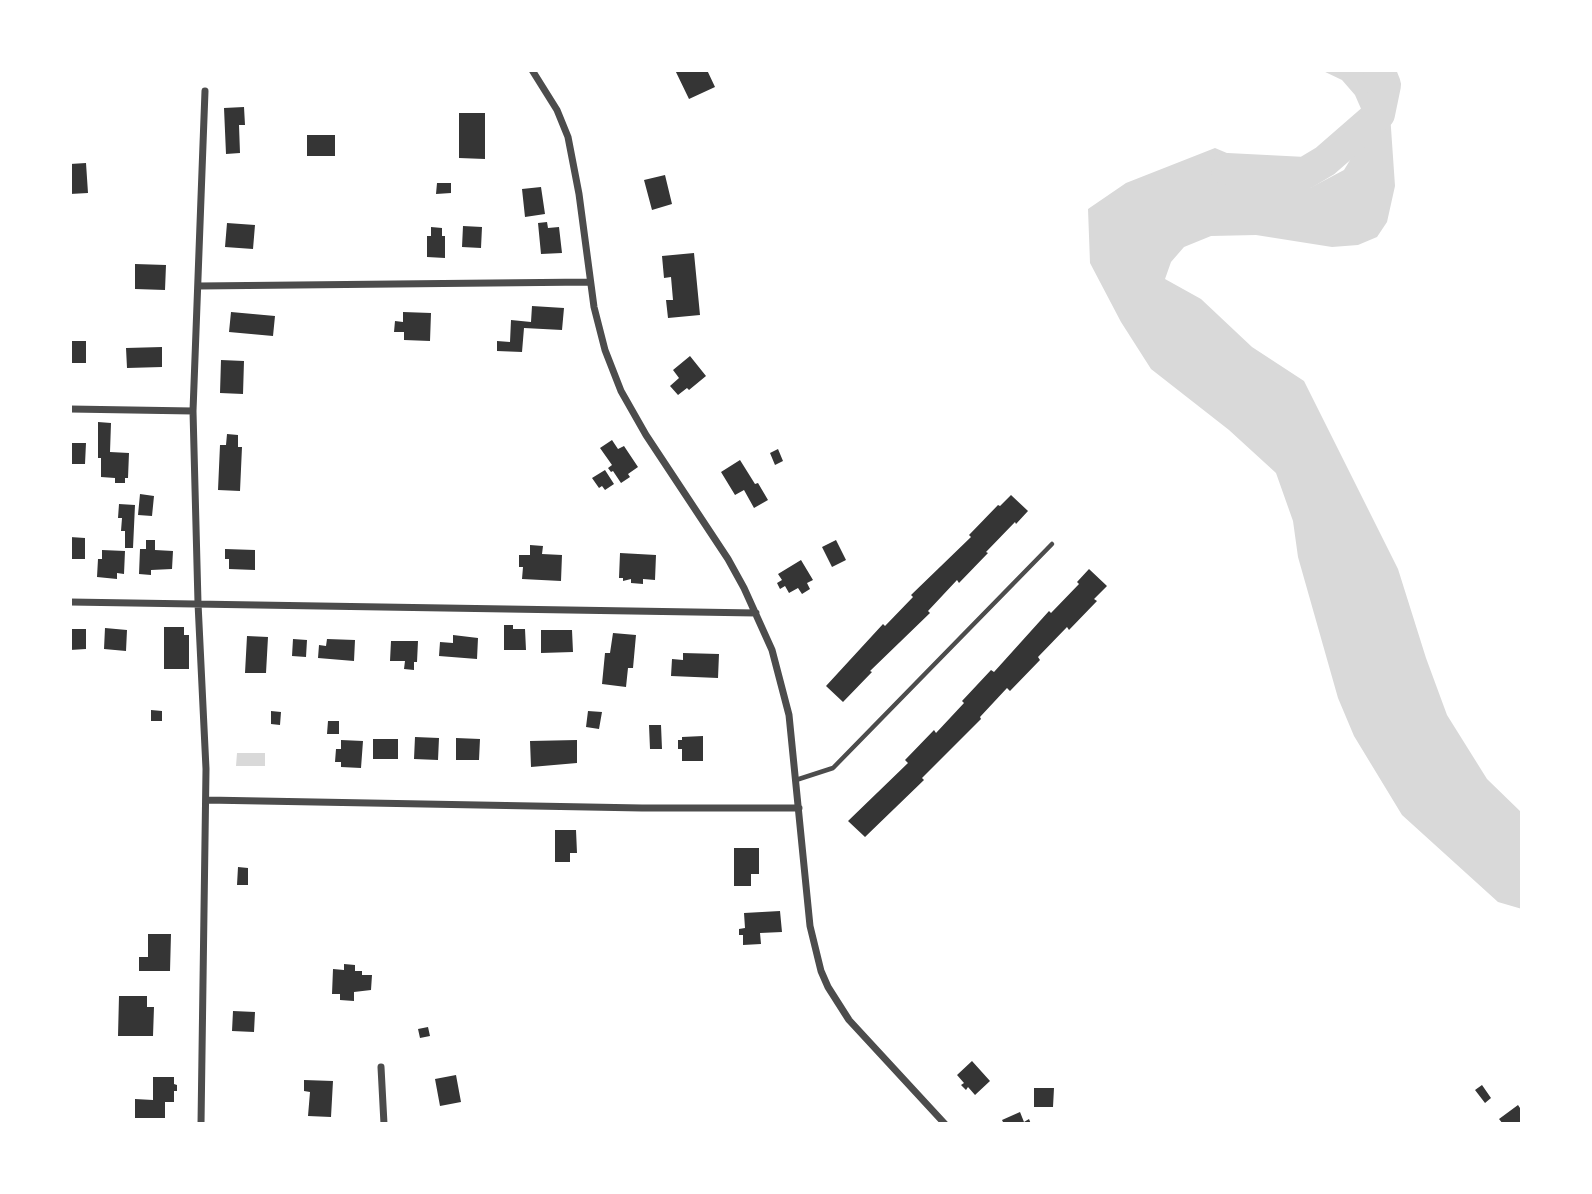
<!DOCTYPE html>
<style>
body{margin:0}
#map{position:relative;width:1592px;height:1194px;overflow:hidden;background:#fff;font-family:Karla,sans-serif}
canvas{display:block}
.frame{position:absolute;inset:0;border:72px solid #fff;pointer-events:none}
</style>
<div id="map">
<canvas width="1592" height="1194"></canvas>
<div class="frame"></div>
</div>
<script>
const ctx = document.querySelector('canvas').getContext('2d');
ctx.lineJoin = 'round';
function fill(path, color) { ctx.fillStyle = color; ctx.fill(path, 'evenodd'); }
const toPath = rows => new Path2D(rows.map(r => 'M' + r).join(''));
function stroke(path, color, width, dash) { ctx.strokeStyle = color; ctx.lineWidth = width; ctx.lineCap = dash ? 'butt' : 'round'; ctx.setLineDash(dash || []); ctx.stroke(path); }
fill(toPath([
 [1321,70,1387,70,1395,186,1387,222,1377,237,1358,245,1332,247,1256,235,1211,236,1184,247,1171,262,1165,279,1201,299,1252,347,1304,381,1398,569,1426,658,1447,715,1487,779,1522,813,1522,909,1498,902,1402,815,1354,736,1338,698,1298,557,1293,521,1276,473,1229,430,1151,369,1121,322,1090,263,1088,209,1126,183,1215,148,1310,188,1344,170,1355,152,1361,130,1362,111,1355,95,1342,80],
 [237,753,265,753,265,766,236,766]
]), '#d9d9d9');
stroke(toPath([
 [1227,169,1305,173,1325,161,1379,114,1385,85,1379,70]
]), '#d9d9d9', 32);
fill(toPath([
 [675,70,707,70,715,87,689,99],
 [244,107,245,125,239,125,240,153,226,154,224,108],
 [459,113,485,113,485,159,459,158],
 [307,135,335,135,335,156,307,156],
 [86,163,88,193,70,194,70,164],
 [665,175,672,204,652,210,644,180],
 [437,183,451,183,451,193,436,194],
 [541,187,545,214,525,217,522,189],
 [547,222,548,228,559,227,562,253,541,254,538,223],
 [227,223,255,225,253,249,225,247],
 [463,226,482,227,481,248,462,247],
 [431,227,442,228,442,236,445,236,445,258,427,257,427,236,431,236],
 [694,253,700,315,668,318,666,300,673,300,671,277,664,278,662,256],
 [135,264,166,265,165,290,135,289],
 [532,306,564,308,562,330,524,328,522,352,497,351,497,341,510,342,511,320,531,322],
 [231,312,275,316,273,336,229,332],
 [403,312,431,313,430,341,404,340,404,332,394,332,395,321,403,322],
 [70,341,86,341,86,363,70,363],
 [162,347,162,367,127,368,126,348],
 [690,356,706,376,689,390,687,388,678,395,670,386,679,378,673,370],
 [221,360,244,361,243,394,220,393],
 [98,422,111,423,110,452,129,453,128,478,125,478,125,483,115,483,115,478,101,477,101,458,98,458],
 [227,434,238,435,238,447,242,447,240,491,218,490,220,445,226,445],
 [612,440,618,449,624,446,638,467,628,474,630,477,621,483,613,471,611,472,608,468,612,465,600,448],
 [70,443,86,443,85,464,70,464],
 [778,449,783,461,775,465,770,453],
 [740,460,755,484,758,483,768,500,754,508,744,490,735,495,721,472],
 [605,470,614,484,605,490,602,486,599,488,592,478],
 [140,494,154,496,152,516,138,515],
 [1011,495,1028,511,1016,524,1015,522,986,552,988,553,959,583,957,580,928,611,930,613,870,671,872,672,843,702,826,686,883,624,885,626,913,597,911,595,971,537,969,535,998,505,1000,506],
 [119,504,135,505,133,548,125,548,125,531,121,531,122,518,118,518],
 [70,537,85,538,85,559,70,559],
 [146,540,155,540,155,550,173,551,172,569,151,570,151,575,139,574,140,549,146,549],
 [836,540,846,560,832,567,822,547],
 [530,545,543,546,542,554,562,555,561,581,522,579,523,567,519,567,519,555,530,555],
 [225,549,255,550,255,570,229,569,229,559,225,559],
 [102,550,125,551,124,574,117,573,117,579,97,577,98,559,102,559],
 [620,553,656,555,655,580,643,579,643,584,631,583,631,579,623,581,623,578,619,578],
 [801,560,813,580,807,583,810,589,802,594,798,588,789,593,785,586,780,589,777,583,782,580,778,574],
 [1089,569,1107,586,1094,599,1097,601,1069,630,1067,627,1038,657,1040,660,1010,691,1007,688,980,717,981,719,922,778,924,780,865,837,848,821,908,763,905,760,934,730,936,733,964,703,962,701,991,670,994,672,1049,611,1051,613,1079,584,1077,582],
 [504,625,513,625,513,629,525,629,526,650,504,650],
 [164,627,184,627,184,635,189,635,189,669,164,669],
 [105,628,127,630,126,651,104,649],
 [70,629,86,629,86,649,70,650],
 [541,630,572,630,573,652,541,653],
 [613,633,636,635,633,668,628,668,626,687,602,684,605,653,610,653],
 [453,635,478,638,477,659,439,656,440,642,453,643],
 [247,636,268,637,266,673,245,673],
 [293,639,307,640,306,657,292,656],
 [327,639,355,640,354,661,318,658,319,645,326,646],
 [391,641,418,641,417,662,414,662,414,670,404,669,405,661,390,661],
 [683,653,719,654,718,678,671,676,672,659,683,660],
 [151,710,162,711,162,721,151,721],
 [271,711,281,712,280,725,271,724],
 [588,711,602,712,599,729,586,727],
 [328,721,339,721,339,734,327,734],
 [649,725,661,725,662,749,650,749],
 [703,736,703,761,682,761,682,749,678,749,678,740,682,740,682,737],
 [415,737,439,738,438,760,414,759],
 [456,738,480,739,479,760,456,760],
 [373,739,398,739,398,759,373,759],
 [341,740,363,741,361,768,341,767,341,762,335,762,336,749,341,749],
 [577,740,577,763,531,767,530,741],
 [555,830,576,830,577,853,570,853,570,862,555,862],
 [734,848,759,848,759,874,751,874,751,886,734,886],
 [238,867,248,868,248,885,237,885],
 [780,911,782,932,760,933,761,944,743,945,743,935,739,935,739,929,745,928,744,913],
 [148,934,171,934,170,971,139,971,139,957,148,957],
 [344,964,355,965,355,971,362,971,362,975,372,975,371,990,354,992,354,1001,340,1000,340,994,332,994,333,969,344,970],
 [119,996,147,996,147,1007,154,1007,153,1036,118,1036],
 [233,1011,255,1012,254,1032,232,1031],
 [428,1027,430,1036,420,1038,418,1029],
 [972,1061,990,1081,975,1095,968,1087,966,1090,961,1085,964,1083,957,1075],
 [456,1075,461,1102,440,1106,435,1079],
 [153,1077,174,1077,174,1084,177,1085,177,1091,174,1091,174,1102,165,1102,165,1118,135,1118,135,1099,153,1100],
 [304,1080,333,1081,331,1117,308,1116,310,1092,304,1091],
 [1482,1085,1491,1098,1485,1103,1475,1090],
 [1034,1088,1054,1088,1053,1107,1034,1107],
 [1518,1105,1522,1111,1522,1124,1503,1124,1499,1119],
 [1020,1112,1024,1122,1029,1119,1031,1124,1004,1124,1002,1120]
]), '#353535');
stroke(toPath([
 [796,780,833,768,1052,544]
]), '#4c4c4c', 4.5);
stroke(toPath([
 [532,70,557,110,568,137,579,194,594,307,605,350,621,391,646,435,728,559,744,588,772,650,789,715,810,926,821,971,828,987,849,1020,945,1124],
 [199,286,590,282],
 [70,409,193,411],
 [70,602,756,613],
 [206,800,642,808,799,808],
 [381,1067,384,1124],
 [201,1124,206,769,198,603,193,411,205,91]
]), '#4c4c4c', 7);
</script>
